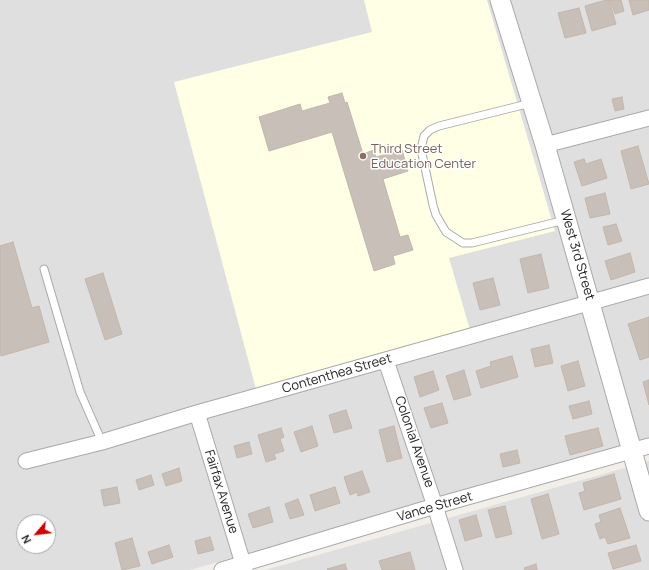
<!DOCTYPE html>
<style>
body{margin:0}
#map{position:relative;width:649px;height:570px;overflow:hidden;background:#f2efe9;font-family:Manrope,sans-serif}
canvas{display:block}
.north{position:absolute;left:16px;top:514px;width:40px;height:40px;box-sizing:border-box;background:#fff;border:1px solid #a7a7a7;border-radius:50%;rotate:242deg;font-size:11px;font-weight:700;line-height:16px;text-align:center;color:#222}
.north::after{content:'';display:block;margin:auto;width:14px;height:18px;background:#d40000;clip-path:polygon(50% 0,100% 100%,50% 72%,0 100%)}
</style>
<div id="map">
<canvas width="649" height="570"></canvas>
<div class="north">N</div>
</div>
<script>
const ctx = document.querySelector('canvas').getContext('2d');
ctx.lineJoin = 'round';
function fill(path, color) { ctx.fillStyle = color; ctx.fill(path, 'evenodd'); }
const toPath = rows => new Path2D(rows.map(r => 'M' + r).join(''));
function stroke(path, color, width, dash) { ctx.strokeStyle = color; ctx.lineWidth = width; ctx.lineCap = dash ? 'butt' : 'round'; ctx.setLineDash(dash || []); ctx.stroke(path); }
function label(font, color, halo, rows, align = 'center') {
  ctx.font = font + ' Manrope,sans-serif'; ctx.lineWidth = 3; ctx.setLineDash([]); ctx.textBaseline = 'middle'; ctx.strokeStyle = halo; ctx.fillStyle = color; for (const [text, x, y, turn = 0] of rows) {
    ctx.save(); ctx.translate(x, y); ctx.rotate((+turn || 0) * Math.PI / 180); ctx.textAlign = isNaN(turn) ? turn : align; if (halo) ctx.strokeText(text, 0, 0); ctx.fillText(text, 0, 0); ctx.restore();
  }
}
fill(toPath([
 [0,0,649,0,649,438,190,570,0,570],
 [24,522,48,522,48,546,24,546],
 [649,461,649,570,265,570]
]), '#e0dfdf');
fill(toPath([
 [364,0,487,0,555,231,449,258,470,330,257,393,174,82,372,32]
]), '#ffffe5');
const building = toPath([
 [606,0,609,0,616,24,592,31,585,6,606,0],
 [610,0,621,0,624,11,615,14,610,0],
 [629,0,649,0,649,10,633,15,629,0],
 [579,8,586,33,565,38,558,13,579,8],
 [342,93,345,103,347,102,363,154,374,150,376,157,402,150,408,171,383,179,400,237,408,235,413,250,393,256,395,264,374,271,332,132,269,151,259,117,300,104,302,111,330,103,328,97,342,93],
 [622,97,624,109,615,111,612,99,622,97],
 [638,146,649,184,631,189,621,151,638,146],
 [584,159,586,164,601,159,607,178,582,186,574,162,584,159],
 [605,193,610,214,590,218,585,198,605,193],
 [616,224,622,241,608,245,603,227,616,224],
 [13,242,32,308,39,306,49,342,1,356,0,352,0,246,13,242],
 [630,253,635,272,611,280,605,261,630,253],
 [541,254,549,288,528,293,520,259,541,254],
 [103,273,122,334,105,340,85,279,103,273],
 [493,278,500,305,480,310,473,283,493,278],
 [649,317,649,357,640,360,628,324,649,317],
 [549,345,553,363,535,367,531,349,549,345],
 [512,356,518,377,481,388,476,371,491,366,490,362,512,356],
 [578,361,585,386,568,391,561,366,578,361],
 [464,370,471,395,454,400,446,376,464,370],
 [433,371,439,390,420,397,414,377,433,371],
 [649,380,649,405,643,382,649,380],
 [589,401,592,414,573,419,569,406,589,401],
 [442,403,448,423,431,428,424,408,442,403],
 [346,410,352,428,334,433,329,415,346,410],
 [312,426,318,446,301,452,294,432,312,426],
 [394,426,402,458,387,462,379,430,394,426],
 [281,428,284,437,280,439,284,451,274,454,276,459,266,462,258,435,281,428],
 [598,428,603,446,570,455,565,436,598,428],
 [249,442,252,454,237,458,234,446,249,442],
 [517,450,520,463,503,467,500,454,517,450],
 [179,468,182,481,166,486,162,474,179,468],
 [362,471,370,492,358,496,357,492,350,495,344,477,362,471],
 [614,474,621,499,584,510,579,493,585,491,583,483,614,474],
 [151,475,154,485,139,490,136,480,151,475],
 [117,487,120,503,104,506,101,490,117,487],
 [335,487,340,503,315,511,310,495,335,487],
 [548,494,559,534,542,539,531,499,548,494],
 [298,499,304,515,290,519,285,504,298,499],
 [505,506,512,534,496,538,488,510,505,506],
 [269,507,273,522,253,528,248,514,269,507],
 [620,508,630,538,608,544,605,537,600,539,595,524,601,522,599,515,620,508],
 [476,515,482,536,465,541,459,520,476,515],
 [210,537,214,550,198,554,195,541,210,537],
 [132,538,140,566,122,570,115,543,132,538],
 [169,545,173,557,152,564,148,552,169,545],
 [636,545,641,561,613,569,608,553,636,545],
 [410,552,415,570,382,570,379,561,410,552],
 [345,564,347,570,328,570,327,569,345,564],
 [536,564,537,570,525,570,524,568,536,564]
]);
fill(building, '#c7bfb8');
stroke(building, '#c4b6ab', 1);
const service = toPath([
 [531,103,439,126,430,130,424,136,421,149,433,205,436,215,446,232,463,243,472,243,565,220],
 [44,269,80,392,102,442]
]);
const minor = toPath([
 [545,145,649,118],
 [386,361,435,506,455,570],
 [197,413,245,570],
 [26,461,102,442,197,413,649,286],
 [222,570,435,506,649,446]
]);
const tertiary = toPath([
 [500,0,545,145,649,511]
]);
stroke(service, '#a9a9a9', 9);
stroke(minor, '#a9a9a9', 17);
stroke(tertiary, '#a9a9a9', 21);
stroke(service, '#fff', 7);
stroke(minor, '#fff', 15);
stroke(tertiary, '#fff', 19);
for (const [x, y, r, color] of [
 [363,156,4,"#8d6e63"]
]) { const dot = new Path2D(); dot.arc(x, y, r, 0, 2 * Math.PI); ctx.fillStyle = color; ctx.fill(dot); stroke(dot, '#fff', 1.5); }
label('13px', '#785e54', '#fff', [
 ["Third Street",371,149],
 ["Education Center",371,164]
], 'left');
label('13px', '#222', '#fff', [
 ["West 3rd Street",577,255,74],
 ["Contenthea Street",337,374,-16],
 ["Colonial Avenue",414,442,71],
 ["Fairfax Avenue",221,492,73],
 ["Vance Street",435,507,-16]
]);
</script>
